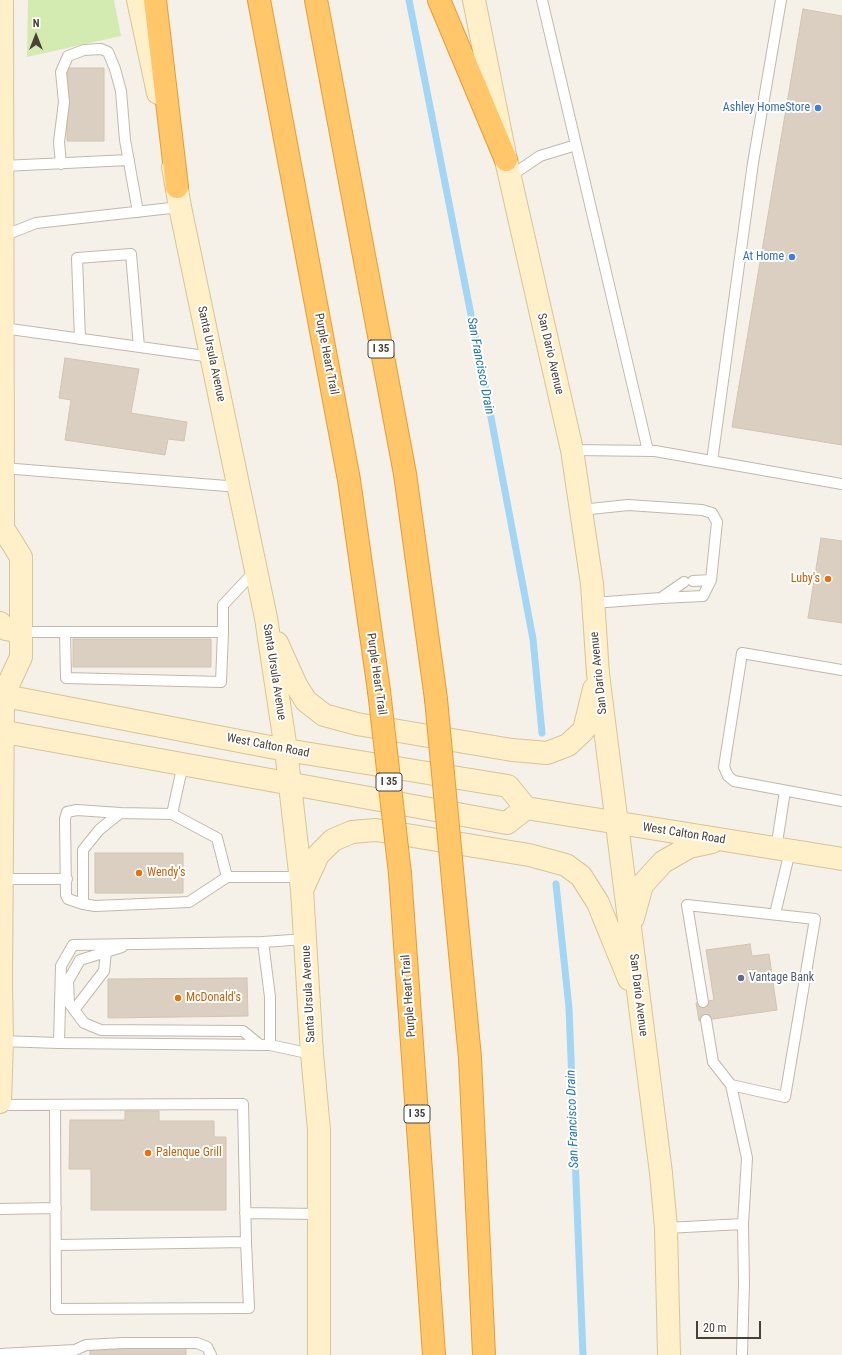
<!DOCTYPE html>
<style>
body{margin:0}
#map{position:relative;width:842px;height:1355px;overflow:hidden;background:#f5f1e9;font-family:"Roboto Condensed",sans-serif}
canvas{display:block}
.north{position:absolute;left:16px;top:16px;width:40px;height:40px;-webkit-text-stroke:3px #fff;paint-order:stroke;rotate:0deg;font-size:11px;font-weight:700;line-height:16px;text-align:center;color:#494137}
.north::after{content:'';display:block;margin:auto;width:14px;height:18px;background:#494137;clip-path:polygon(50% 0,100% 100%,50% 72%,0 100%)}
.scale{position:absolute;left:696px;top:1321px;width:65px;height:18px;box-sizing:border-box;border:2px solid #494137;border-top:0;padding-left:5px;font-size:12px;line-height:14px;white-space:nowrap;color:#494137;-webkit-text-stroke:3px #fff;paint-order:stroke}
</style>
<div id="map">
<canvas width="842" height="1355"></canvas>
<div class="north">N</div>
<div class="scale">20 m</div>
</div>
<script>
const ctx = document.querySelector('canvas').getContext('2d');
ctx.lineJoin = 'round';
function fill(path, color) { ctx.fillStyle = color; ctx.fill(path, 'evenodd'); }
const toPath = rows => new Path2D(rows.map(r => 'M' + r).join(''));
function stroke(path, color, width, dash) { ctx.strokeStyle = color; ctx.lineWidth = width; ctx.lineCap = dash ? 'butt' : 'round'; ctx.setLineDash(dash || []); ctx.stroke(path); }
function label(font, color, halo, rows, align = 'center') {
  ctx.font = font + ' "Roboto Condensed",sans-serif'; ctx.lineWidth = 4; ctx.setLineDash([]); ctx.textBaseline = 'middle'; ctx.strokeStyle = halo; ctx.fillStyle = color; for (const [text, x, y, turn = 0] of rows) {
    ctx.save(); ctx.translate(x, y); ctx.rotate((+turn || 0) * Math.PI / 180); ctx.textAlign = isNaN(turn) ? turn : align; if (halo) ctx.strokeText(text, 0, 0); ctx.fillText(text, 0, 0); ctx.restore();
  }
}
fill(toPath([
 [28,0,114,0,121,36,27,57]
]), '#d3ebb0');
stroke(toPath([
 [409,0,486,391,533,639,542,733],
 [556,884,569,1008,583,1355]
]), '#a3d6f4', 7);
const building = toPath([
 [803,9,842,16,842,445,732,427,803,9],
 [67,68,104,68,104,141,67,141,67,68],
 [65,358,139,369,131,413,187,422,184,441,168,439,165,455,65,440,71,400,59,398,65,358],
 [821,538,842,541,842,623,808,618,821,538],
 [73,639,211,639,211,667,73,667,73,639],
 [95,853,183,853,183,893,95,893,95,853],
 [750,944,752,956,769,954,777,1010,699,1021,696,1003,714,1000,706,950,750,944],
 [247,978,248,1016,108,1018,108,979,247,978],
 [125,1111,159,1111,159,1121,214,1121,214,1137,226,1137,226,1210,91,1210,91,1169,69,1169,70,1120,125,1120,125,1111],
 [90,1348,186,1348,186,1355,90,1355,90,1348]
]);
fill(building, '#dacfc0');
stroke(building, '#d3c4b0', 1);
const service = toPath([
 [542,0,648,451],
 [61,164,59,142,64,102,61,72,68,56,84,50,101,49,108,52,115,69,121,91,125,140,138,212],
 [3,166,129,160],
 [509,177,540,156,576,145],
 [3,236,36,223,180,207],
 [3,328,212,357],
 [80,339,77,258,131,254,139,347],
 [572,450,655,451,842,484],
 [712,461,753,163,781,0],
 [3,468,239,487],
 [581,510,628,505,702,510,712,513,717,522,711,580,693,581],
 [661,598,703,596,711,580],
 [593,603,661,598,684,582],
 [21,632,223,632,221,682,66,678,65,632],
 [223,632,223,605,255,571],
 [842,670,742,653,724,767,728,776,734,781,842,801],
 [172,814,183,764],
 [776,849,785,791],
 [227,877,189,902,95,906,83,904,68,899,66,895,65,819,67,812,77,810,120,813,172,814,217,838,227,877,300,877],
 [1,879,67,879],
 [83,904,83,850,99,830,120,813],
 [775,914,790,851],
 [263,942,270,997,270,1045],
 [122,947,80,960,68,981,69,1003,84,1023,101,1030,243,1031,260,1045],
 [703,1002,687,905,815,919,785,1097,731,1085,747,1158,743,1224,744,1283,742,1355],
 [74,1010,104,971,106,952],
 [706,1020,713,1062,731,1085],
 [0,1041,59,1043,270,1045,312,1054],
 [59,1043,61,966,73,945,263,942,306,939],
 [0,1105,243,1104,246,1242],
 [55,1105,56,1309,249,1308,246,1242,57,1245],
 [0,1209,56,1208],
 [245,1213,319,1214],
 [666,1228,743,1224],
 [0,1354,75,1350,86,1345,123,1343,197,1343,207,1347,211,1355]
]);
const secondary = toPath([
 [138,0,158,93],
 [474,0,506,160,572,450,592,584,598,674,661,1173,666,1228,669,1355],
 [173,167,180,207,266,618,286,750,302,890,312,1054,319,1130,319,1355],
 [0,623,6,629,21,632],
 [277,643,296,685,306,701,324,715,357,724,512,750,547,753,568,745,584,730,594,689],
 [0,695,286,750,508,786,526,808,842,859],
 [0,731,507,823,526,808],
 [302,890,318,855,333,840,352,832,376,830,529,855,566,865,581,876,598,903,629,979],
 [633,918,642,885,663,862,689,847,712,842],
 [0,1102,2,1041,1,983,3,696,21,657,21,557,3,528,2,0]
]);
const motorway = toPath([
 [155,0,177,187],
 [259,0,349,480,379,691],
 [316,0,405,474,436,699],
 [439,0,506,160],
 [400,874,434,1355],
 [453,880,470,1058,484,1355]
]);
stroke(service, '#c1b8ab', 12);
stroke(secondary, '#d7c497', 24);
stroke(motorway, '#e69c32', 24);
stroke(service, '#fff', 10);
stroke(secondary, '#fff0c9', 22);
stroke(motorway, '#ffc76a', 22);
const motorwayBridge = toPath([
 [379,691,400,874],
 [436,699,453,880]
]);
stroke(motorwayBridge, '#e69c32', 24, []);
stroke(motorwayBridge, '#ffc76a', 22);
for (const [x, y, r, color] of [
 [818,108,4,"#3f7fe0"],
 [792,257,4,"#3f7fe0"],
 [828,579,4,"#e8710a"],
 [139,873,4,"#e8710a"],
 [741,978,4,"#5c6f8a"],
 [178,998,4,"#e8710a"],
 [148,1153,4,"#e8710a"]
]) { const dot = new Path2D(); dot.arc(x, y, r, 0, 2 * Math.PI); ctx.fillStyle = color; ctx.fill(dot); stroke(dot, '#fff', 1.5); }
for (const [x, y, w] of [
 [381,349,26],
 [389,782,26],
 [417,1114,26]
]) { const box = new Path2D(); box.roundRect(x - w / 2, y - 9, w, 18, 3); ctx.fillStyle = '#fff'; ctx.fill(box); stroke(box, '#494137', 1); }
label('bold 11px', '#494137', null, [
 ["I 35",381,349],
 ["I 35",389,782],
 ["I 35",417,1114]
]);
label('12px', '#366cbe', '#fff', [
 ["Ashley HomeStore",810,108],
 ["At Home",784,257]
], 'right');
label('12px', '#494137', '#fff', [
 ["Santa Ursula Avenue",211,354,78],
 ["Purple Heart Trail",326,354,79],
 ["San Dario Avenue",550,354,77],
 ["Santa Ursula Avenue",274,672,81],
 ["San Dario Avenue",599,673,-96],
 ["Purple Heart Trail",376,674,82],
 ["West Calton Road",268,746,11],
 ["West Calton Road",684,834,9],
 ["Santa Ursula Avenue",309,994,-93],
 ["San Dario Avenue",638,995,83],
 ["Purple Heart Trail",409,996,-94]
]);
label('12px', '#c56008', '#fff', [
 ["Luby's",820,579,"right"],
 ["Wendy's",147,873],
 ["McDonald's",186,998],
 ["Palenque Grill",156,1153]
], 'left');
label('12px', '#4e5e75', '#fff', [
 ["Vantage Bank",749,978]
], 'left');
label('italic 13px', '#2778ab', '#fff', [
 ["San Francisco Drain",480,366,79],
 ["San Francisco Drain",573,1119,-92]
]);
</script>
